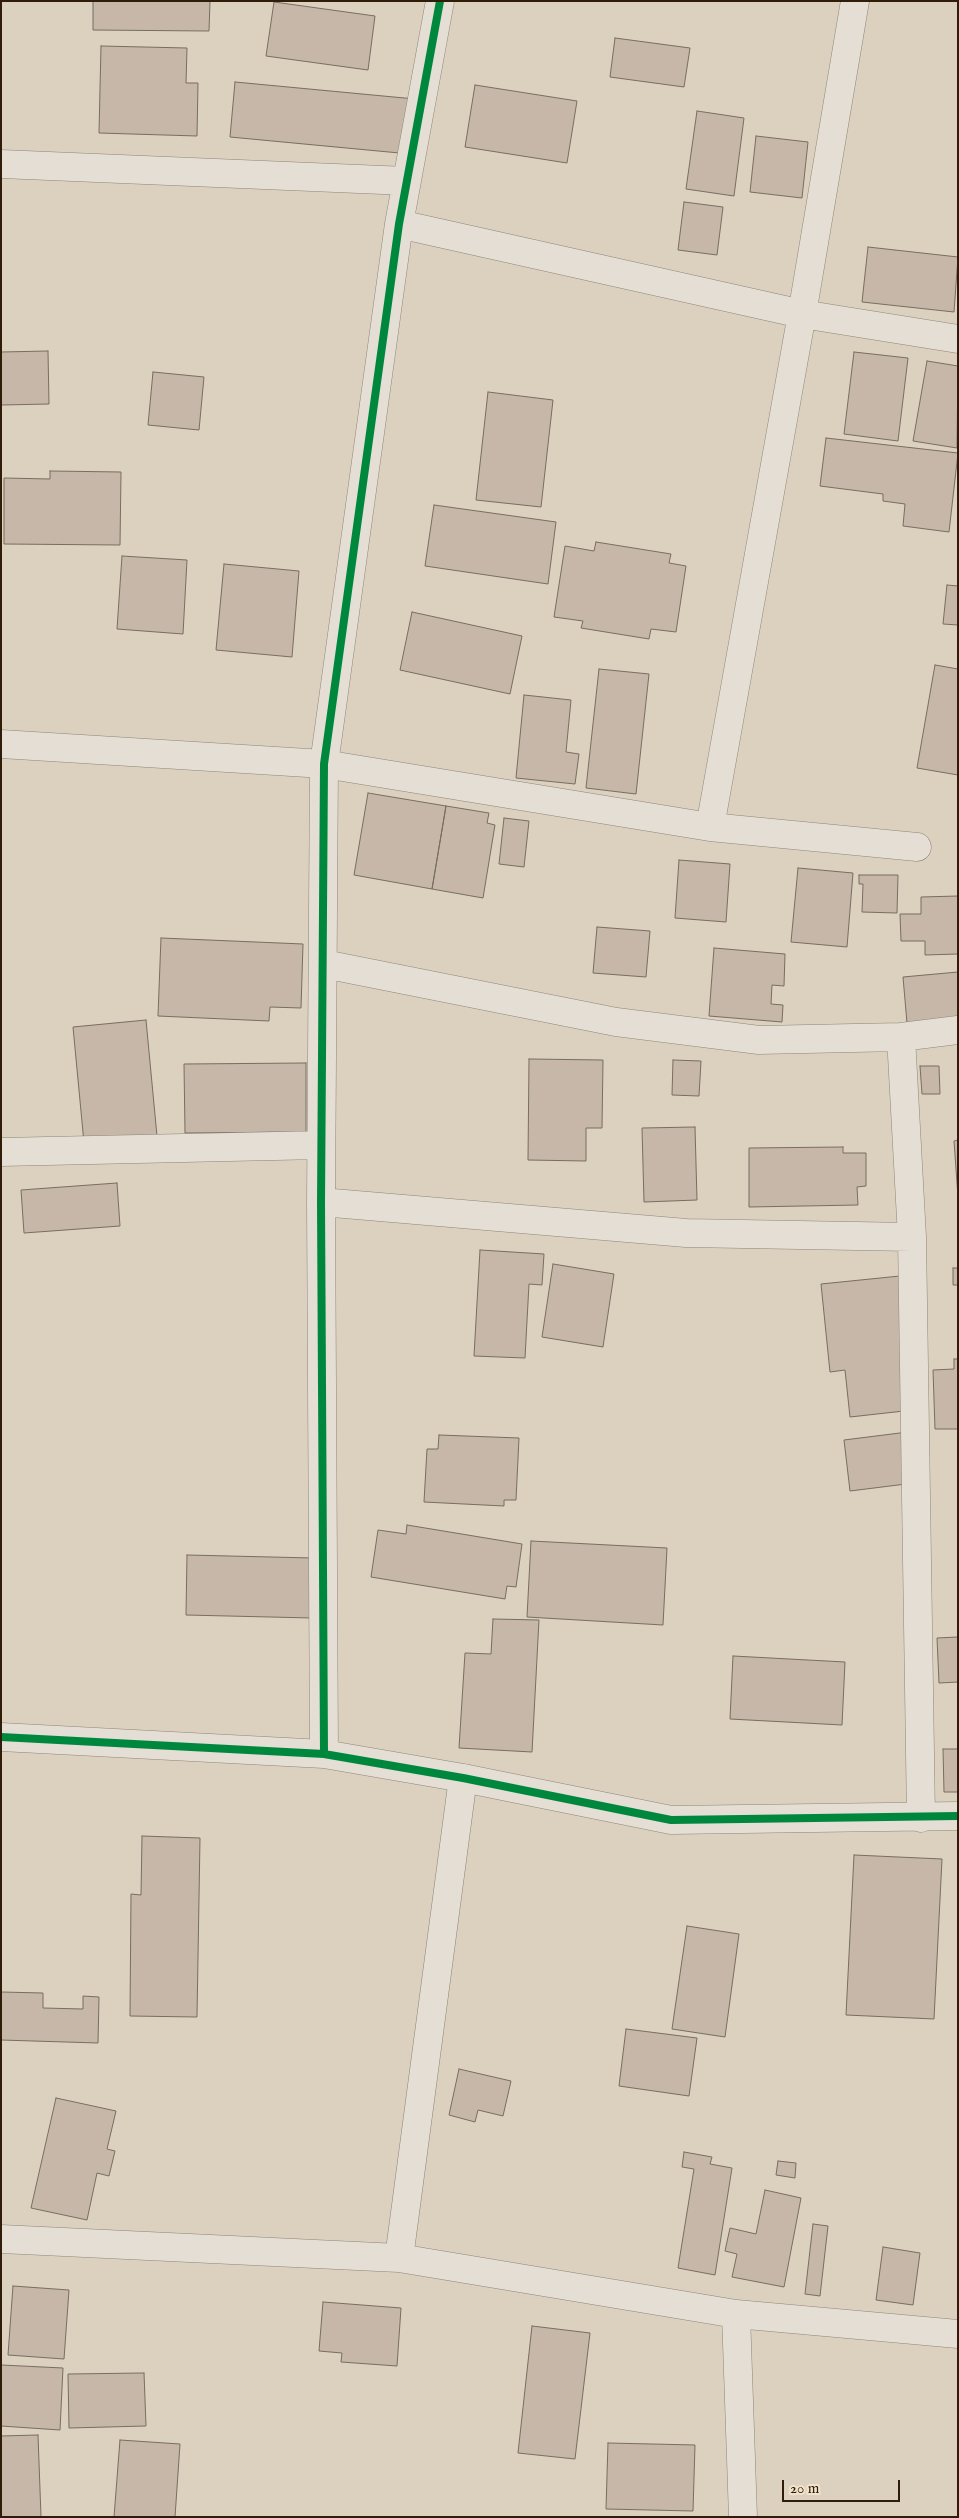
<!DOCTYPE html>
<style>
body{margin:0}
#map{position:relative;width:959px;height:2518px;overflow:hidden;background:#dcd0be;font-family:"IM FELL English",serif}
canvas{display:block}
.frame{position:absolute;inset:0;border:2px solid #301d09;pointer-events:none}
.scale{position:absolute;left:782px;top:2480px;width:118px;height:22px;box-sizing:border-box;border:2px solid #301d09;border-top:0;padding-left:6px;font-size:15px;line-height:18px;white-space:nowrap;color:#301d09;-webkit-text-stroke:4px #f1e3cc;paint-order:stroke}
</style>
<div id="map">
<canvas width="959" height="2518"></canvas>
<div class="frame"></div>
<div class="scale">20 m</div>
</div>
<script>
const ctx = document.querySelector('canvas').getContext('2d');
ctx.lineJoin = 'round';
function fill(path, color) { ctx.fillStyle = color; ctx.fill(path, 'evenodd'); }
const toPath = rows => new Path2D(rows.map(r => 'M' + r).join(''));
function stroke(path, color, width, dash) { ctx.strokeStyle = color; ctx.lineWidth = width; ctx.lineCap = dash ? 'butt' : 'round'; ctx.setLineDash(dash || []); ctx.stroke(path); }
const building = toPath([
 [93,1,210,1,209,31,93,30,93,1],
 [274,2,375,16,368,70,266,56,274,2],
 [615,38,690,48,684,87,610,77,615,38],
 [101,46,187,48,186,83,198,83,197,136,99,133,101,46],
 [235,82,415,99,410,154,230,137,235,82],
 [475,85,577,101,567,163,465,147,475,85],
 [697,111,744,118,734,196,686,189,697,111],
 [756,136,808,142,802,198,750,192,756,136],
 [684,202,723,207,717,255,678,250,684,202],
 [868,247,958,257,954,312,862,302,868,247],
 [48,351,49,404,1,405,1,352,48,351],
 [854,352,908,358,898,441,844,434,854,352],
 [927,361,958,366,957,448,913,441,927,361],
 [153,372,204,377,199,430,148,425,153,372],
 [488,392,553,400,541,507,476,500,488,392],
 [826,438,958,453,949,532,903,526,905,504,883,501,883,494,820,486,826,438],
 [50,471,121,472,120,545,4,544,4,478,50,479,50,471],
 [434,505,556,522,548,584,425,566,434,505],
 [596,542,671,554,669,563,686,566,676,632,651,629,649,639,581,628,583,621,554,617,565,546,594,551,596,542],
 [122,556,187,560,183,634,117,629,122,556],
 [224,564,299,571,292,657,216,650,224,564],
 [947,585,958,586,958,625,943,624,947,585],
 [412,612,522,636,510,694,400,670,412,612],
 [935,665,958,669,958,775,917,768,935,665],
 [599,669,649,674,636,794,586,788,599,669],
 [524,695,571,700,566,752,579,754,575,784,516,778,524,695],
 [368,793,446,806,432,889,354,875,368,793],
 [446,806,489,813,487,823,495,825,483,898,432,889,446,806],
 [504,818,529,821,524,867,499,864,504,818],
 [679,860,730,864,726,922,675,918,679,860],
 [798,868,853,873,847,947,791,942,798,868],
 [859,875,898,875,897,913,862,912,863,884,859,884,859,875],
 [958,896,958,954,925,955,925,941,901,941,900,914,921,914,921,897,958,896],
 [597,927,650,931,646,977,593,973,597,927],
 [161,938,303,944,301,1008,270,1007,269,1021,158,1016,161,938],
 [714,948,785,954,784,986,772,985,771,1004,783,1005,782,1022,709,1016,714,948],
 [958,972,958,1018,907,1023,903,977,958,972],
 [146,1020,157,1136,84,1143,73,1027,146,1020],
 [529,1059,603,1060,602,1128,586,1128,586,1161,528,1160,529,1059],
 [673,1060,701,1061,699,1096,672,1095,673,1060],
 [306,1063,306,1132,185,1133,184,1064,306,1063],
 [920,1066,939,1066,940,1094,922,1094,920,1066],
 [695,1127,697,1200,644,1202,642,1128,695,1127],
 [958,1140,958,1197,954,1141,958,1140],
 [843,1147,843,1153,866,1153,866,1186,857,1187,858,1205,749,1207,749,1148,843,1147],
 [117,1183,120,1226,24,1233,21,1190,117,1183],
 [480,1250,544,1254,542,1285,529,1284,525,1358,474,1356,480,1250],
 [553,1264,614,1274,603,1347,542,1337,553,1264],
 [953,1268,958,1268,958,1285,953,1285,953,1268],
 [900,1276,913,1410,850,1417,845,1370,830,1372,821,1284,900,1276],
 [954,1359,958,1359,958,1429,935,1429,933,1370,954,1369,954,1359],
 [908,1432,914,1483,850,1491,844,1440,908,1432],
 [439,1435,519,1438,516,1500,504,1500,504,1506,424,1502,427,1449,438,1449,439,1435],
 [407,1525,522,1544,516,1587,507,1586,505,1599,371,1577,378,1530,406,1534,407,1525],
 [531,1541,667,1548,663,1625,527,1617,531,1541],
 [187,1555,313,1558,312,1618,186,1615,187,1555],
 [493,1619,539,1620,532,1752,459,1748,465,1653,491,1654,493,1619],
 [958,1637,958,1682,939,1683,937,1638,958,1637],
 [733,1656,845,1662,842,1725,730,1719,733,1656],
 [943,1749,958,1749,958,1792,944,1792,943,1749],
 [142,1836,200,1838,197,2017,130,2016,131,1894,141,1895,142,1836],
 [854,1855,942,1859,934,2019,846,2015,854,1855],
 [687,1926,739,1934,725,2037,672,2029,687,1926],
 [1,1992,43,1993,43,2008,83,2009,83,1996,99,1997,98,2043,1,2040,1,1992],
 [626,2029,697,2038,689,2096,619,2086,626,2029],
 [459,2069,511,2081,503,2116,478,2110,475,2122,449,2115,459,2069],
 [56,2098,116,2111,107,2149,115,2151,109,2176,97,2173,87,2220,31,2208,56,2098],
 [684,2152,712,2157,710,2164,732,2168,715,2275,678,2268,694,2169,682,2167,684,2152],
 [778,2161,796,2163,795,2178,776,2175,778,2161],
 [765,2190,801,2198,784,2287,732,2277,737,2254,725,2251,730,2228,756,2234,765,2190],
 [813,2224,828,2226,820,2296,805,2294,813,2224],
 [883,2247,920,2253,913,2305,876,2300,883,2247],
 [13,2286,69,2290,64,2359,8,2355,13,2286],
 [323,2302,401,2308,397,2366,341,2362,342,2353,319,2351,323,2302],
 [532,2326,590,2333,575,2459,518,2453,532,2326],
 [1,2365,63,2368,60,2430,1,2426,1,2365],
 [144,2373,146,2426,69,2428,68,2374,144,2373],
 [38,2435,41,2517,1,2517,1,2436,38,2435],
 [120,2440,180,2444,175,2517,114,2517,120,2440],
 [608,2443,695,2445,693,2511,606,2509,608,2443]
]);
fill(building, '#c6b7a8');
stroke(building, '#766e62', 1);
const minor = toPath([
 [1,164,407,181],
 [399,224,802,314,958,339],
 [1,744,324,764,710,827,917,847],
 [710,827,802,314,855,1],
 [324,964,616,1022,759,1040,901,1037,958,1030],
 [901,1037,912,1237,921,1818],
 [1,1152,321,1145],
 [321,1202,686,1233,912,1237],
 [1,1737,324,1754,463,1778,671,1820,958,1816],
 [324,1754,321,1202,324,764,399,224,440,1],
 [1,2239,399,2258,736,2314,958,2334],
 [399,2258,463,1778],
 [736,2314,743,2517]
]);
stroke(minor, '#8f8679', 29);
stroke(minor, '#e4ded4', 28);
stroke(toPath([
 [1,1737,324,1754,463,1778,671,1820,958,1816],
 [324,1754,321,1202,324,764,399,224,440,1]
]), '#00873e', 8);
</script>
